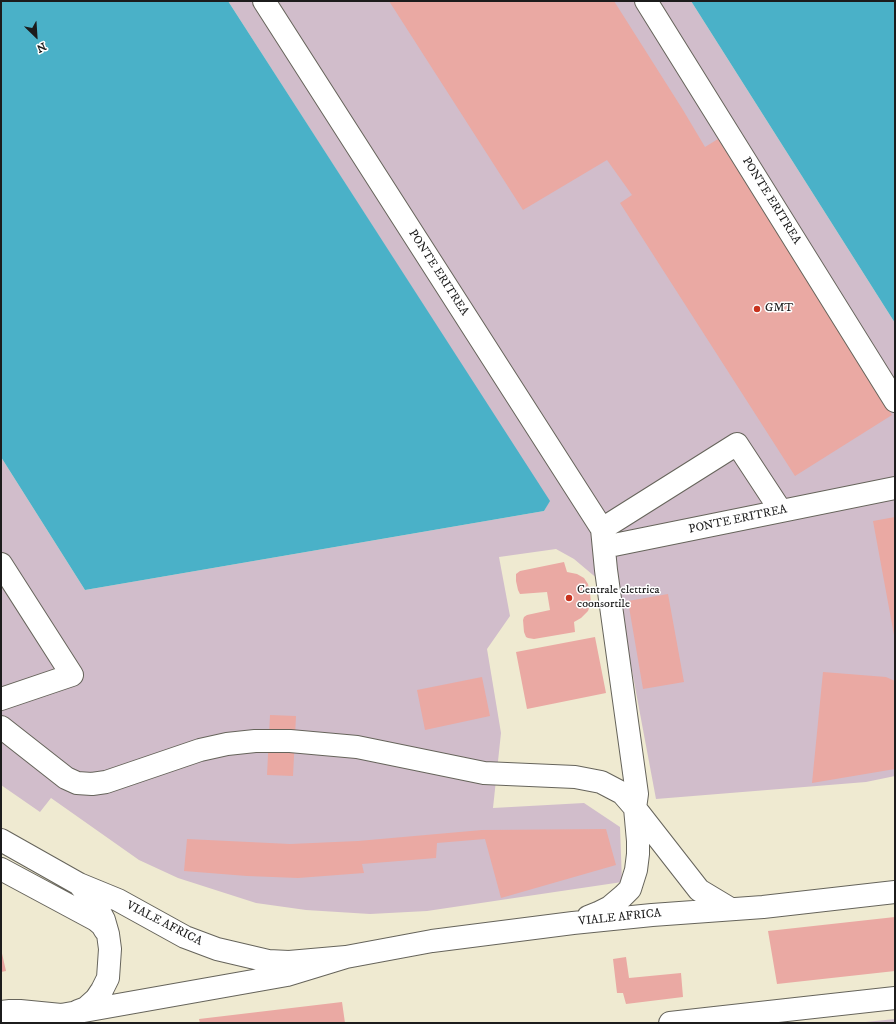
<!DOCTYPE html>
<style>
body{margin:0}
#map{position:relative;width:896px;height:1024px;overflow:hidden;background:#efead1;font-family:"IM FELL DW Pica",serif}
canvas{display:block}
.frame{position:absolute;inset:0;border:2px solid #1c1c1c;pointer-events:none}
.north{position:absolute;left:16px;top:16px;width:40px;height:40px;-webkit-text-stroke:3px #fff;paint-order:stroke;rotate:155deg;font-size:11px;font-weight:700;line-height:16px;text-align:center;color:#1c1c1c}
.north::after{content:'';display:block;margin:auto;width:14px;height:18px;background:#1c1c1c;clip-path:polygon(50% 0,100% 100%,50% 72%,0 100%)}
</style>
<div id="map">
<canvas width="896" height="1024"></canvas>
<div class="frame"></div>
<div class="north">N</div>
</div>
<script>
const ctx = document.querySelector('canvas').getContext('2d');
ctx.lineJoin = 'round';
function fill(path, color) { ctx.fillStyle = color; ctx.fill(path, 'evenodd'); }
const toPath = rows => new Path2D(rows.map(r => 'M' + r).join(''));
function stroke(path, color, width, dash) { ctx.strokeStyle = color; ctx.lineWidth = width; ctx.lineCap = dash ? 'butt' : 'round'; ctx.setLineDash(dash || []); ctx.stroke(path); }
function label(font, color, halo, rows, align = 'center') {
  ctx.font = font + ' "IM FELL DW Pica",serif'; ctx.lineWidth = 3; ctx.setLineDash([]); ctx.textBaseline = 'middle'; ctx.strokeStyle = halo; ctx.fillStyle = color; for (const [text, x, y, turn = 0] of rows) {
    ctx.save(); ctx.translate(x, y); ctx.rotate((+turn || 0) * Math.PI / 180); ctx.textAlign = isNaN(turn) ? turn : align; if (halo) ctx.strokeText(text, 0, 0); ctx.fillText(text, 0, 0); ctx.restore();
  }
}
fill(toPath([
 [228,1,691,1,895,323,895,776,866,782,656,799,618,596,574,559,556,549,499,557,510,616,487,649,501,733,493,808,584,803,620,827,622,882,427,911,370,914,306,910,256,903,178,878,139,860,51,798,40,812,1,785,1,457,85,590,544,511,549,501],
 [895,1019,895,1023,856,1023]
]), '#d1bdcb');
fill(toPath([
 [1,1,228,1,550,501,544,511,85,590,1,457],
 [691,1,895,1,895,323]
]), '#4ab1c8');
fill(toPath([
 [389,1,614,1,683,110,705,147,718,139,892,415,795,476,620,203,632,195,607,160,523,210],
 [895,517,895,635,894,635,873,521],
 [564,562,567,572,577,574,584,578,588,584,590,593,591,603,588,611,581,618,574,622,575,632,534,639,528,638,526,637,524,632,523,620,524,617,527,615,550,610,547,592,520,594,518,590,516,581,516,574,520,571],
 [668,594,684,682,643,689,628,601],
 [595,637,606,693,527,709,516,652],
 [823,672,886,677,895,681,895,769,812,783],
 [482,677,490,716,425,730,417,690],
 [270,715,296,716,293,776,267,775],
 [606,829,616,865,501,898,485,839,437,843,436,858,362,864,364,873,298,878,247,876,184,871,187,839,290,844,358,841,482,830],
 [895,917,895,971,777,984,768,931],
 [1,949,6,971,1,972],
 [626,957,629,978,681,973,683,997,626,1004,623,993,617,993,613,959],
 [342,1002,345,1023,200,1023,199,1019]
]), '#eaa9a3');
const minor = toPath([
 [264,1,602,529,606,570,637,794,635,808],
 [646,1,895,401],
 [602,529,737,444,781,511],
 [604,547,895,488],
 [1,564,72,675,1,699],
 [1,727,66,778,77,783,92,784,106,782,200,750,227,744,255,741,290,741,357,747,484,773,575,777,601,782,622,793,635,808],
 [1,840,79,884,96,905,104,920,108,934,110,949,108,978,102,990,96,999,86,1008,78,1011],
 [1,869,96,920,102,925,105,930],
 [588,917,598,913,610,907,623,896,630,889,636,870,638,854,638,841,635,808,699,890,729,908],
 [346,957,432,941,573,923,652,915,763,907,895,892],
 [1,1012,10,1011,20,1011,61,1015,287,975,346,957,289,962,268,961,217,949,185,937,118,900,79,884],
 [670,1023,895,998]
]);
stroke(minor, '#66645b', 24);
stroke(minor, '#fff', 22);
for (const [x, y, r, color] of [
 [757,309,4,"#c8321e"],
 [569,598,4,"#c8321e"]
]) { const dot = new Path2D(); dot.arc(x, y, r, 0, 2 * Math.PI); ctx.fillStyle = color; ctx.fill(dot); stroke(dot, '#fff', 1.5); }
label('12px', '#1c1c1c', '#fff', [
 ["PONTE ERITREA",771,201,58],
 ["PONTE ERITREA",438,273,57],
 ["PONTE ERITREA",738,520,-12],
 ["VIALE AFRICA",620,918,-6],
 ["VIALE AFRICA",164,924,27]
]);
label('12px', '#1c1c1c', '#fff', [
 ["GMT",765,309],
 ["Centrale elettrica",577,591],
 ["coonsortile",577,605]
], 'left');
</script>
